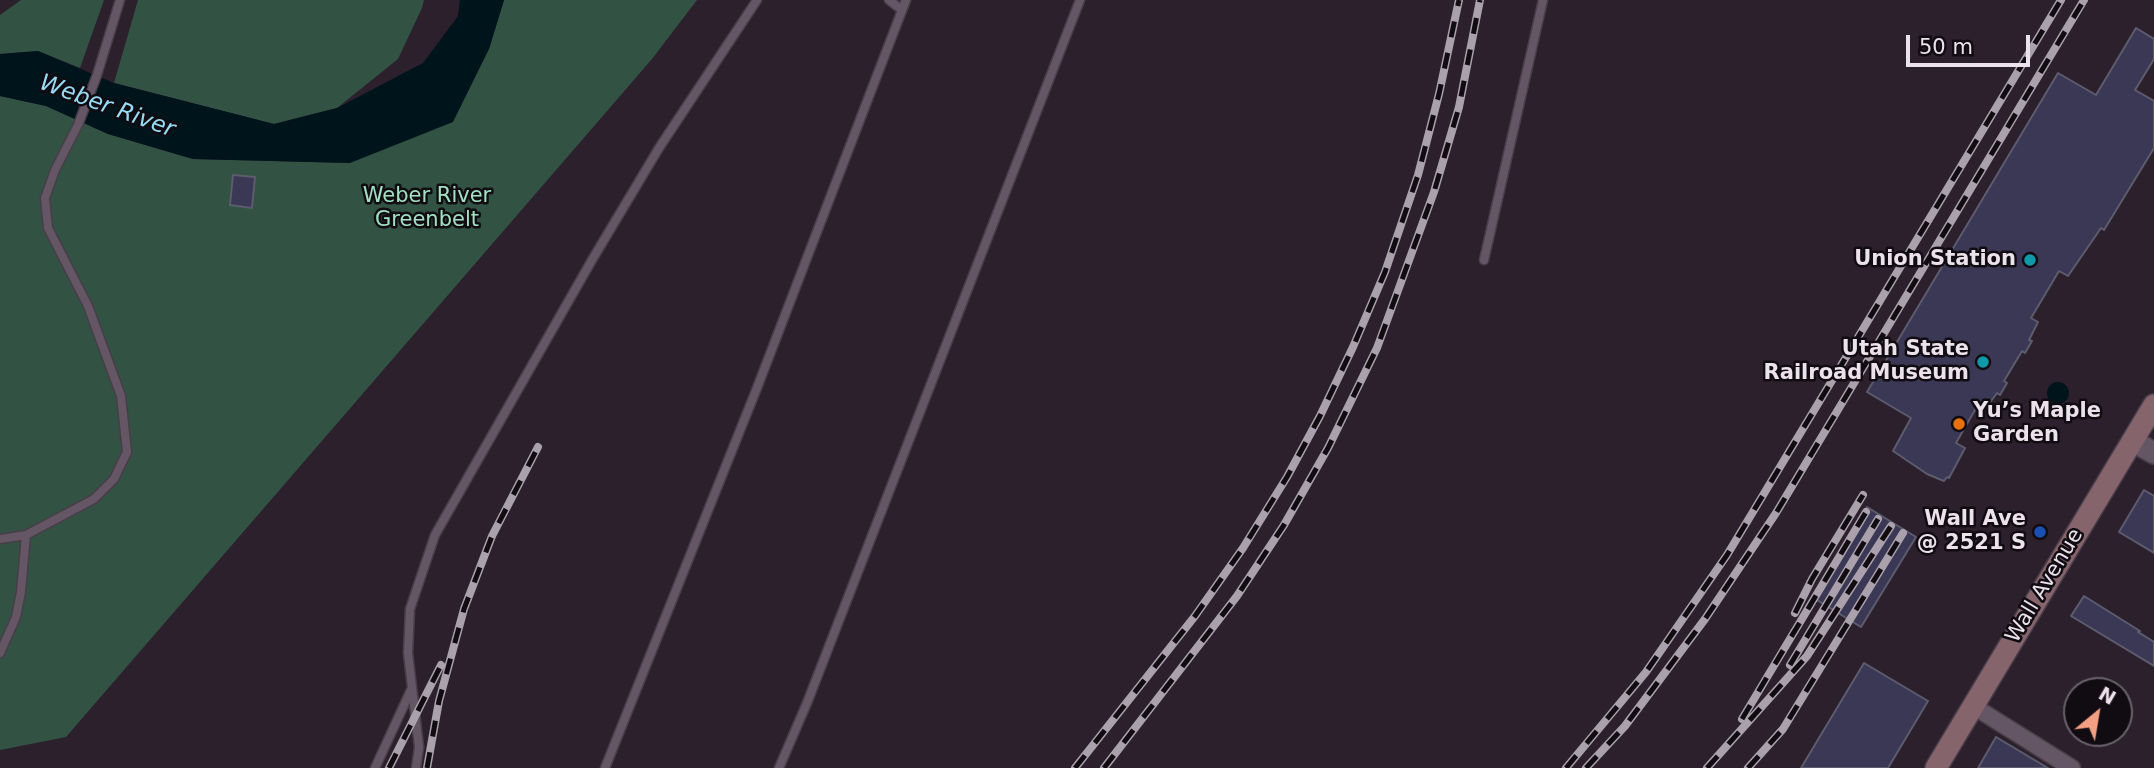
<!DOCTYPE html>
<meta charset="utf-8">
<style>
body{margin:0}
#map{position:relative;width:2154px;height:768px;overflow:hidden;background:#2c202d;font-family:"DejaVu Sans",sans-serif}
canvas{display:block}
.north{position:absolute;left:2063px;top:677px;width:70px;height:70px;box-sizing:border-box;background:#110c12;border:2px solid #686269;border-radius:50%;rotate:30deg;font-size:19px;font-weight:700;line-height:28px;text-align:center;color:#ebe2eb}
.north::after{content:'';display:block;margin:auto;width:24px;height:32px;background:#f39f83;clip-path:polygon(50% 0,100% 100%,50% 72%,0 100%)}
.scale{position:absolute;left:1906px;top:35px;width:124px;height:32px;box-sizing:border-box;border:4px solid #ebe2eb;border-top:0;padding-left:9px;font-size:21px;line-height:24px;white-space:nowrap;color:#ebe2eb;-webkit-text-stroke:5px #110c12;paint-order:stroke}
</style>
<div id="map">
<canvas width="2154" height="768"></canvas>
<div class="north">N</div>
<div class="scale">50 m</div>
</div>
<script>
const ctx = document.querySelector('canvas').getContext('2d');
ctx.lineJoin = 'round';
function fill(path, color) { ctx.fillStyle = color; ctx.fill(path, 'evenodd'); }
const toPath = rows => new Path2D(rows.map(r => 'M' + r).join(''));
function stroke(path, color, width, dash) { ctx.strokeStyle = color; ctx.lineWidth = width; ctx.lineCap = dash ? 'butt' : 'round'; ctx.setLineDash(dash || []); ctx.stroke(path); }
function label(font, color, halo, rows, align = 'center') {
  ctx.font = font + ' "DejaVu Sans",sans-serif'; ctx.lineWidth = 5; ctx.setLineDash([]); ctx.textBaseline = 'middle'; ctx.strokeStyle = halo; ctx.fillStyle = color; for (const [text, x, y, turn = 0] of rows) {
    ctx.save(); ctx.translate(x, y); ctx.rotate((+turn || 0) * Math.PI / 180); ctx.textAlign = isNaN(turn) ? turn : align; if (halo) ctx.strokeText(text, 0, 0); ctx.fillText(text, 0, 0); ctx.restore();
  }
}
fill(toPath([
 [21,0,104,0,80,68,38,51,0,54,0,15],
 [138,0,424,0,422,8,398,59,337,108,274,124,114,83],
 [504,0,697,0,652,59,66,737,0,750,0,96,46,106,108,134,193,159,350,163,489,49]
]), '#325343');
fill(toPath([
 [460,0,504,0,489,49,453,122,350,163,193,159,108,134,46,106,0,96,0,54,38,51,114,83,274,124,337,108,423,63,458,16],
 '2047 393a11 11 0 1 1 22 0a11 11 0 1 1-22 0Z'
]), '#00141c');
const building = toPath([
 [2136,28,2154,39,2154,59,2135,90,2154,101,2154,148,2104,230,2101,228,2068,276,2059,271,2031,318,2038,322,2029,340,2032,341,2025,353,2022,351,2004,381,2007,383,2000,395,1997,393,1986,408,1979,403,1956,443,1965,448,1949,478,1947,477,1944,481,1927,474,1893,451,1911,418,1867,392,2058,73,2096,95,2136,28],
 [233,175,255,177,252,208,230,205,233,175],
 [2144,490,2154,496,2154,553,2119,532,2144,490],
 [1867,507,1916,537,1861,627,1812,597,1867,507],
 [2084,596,2140,631,2138,632,2154,642,2154,666,2071,616,2084,596],
 [1864,663,1928,701,1888,768,1801,768,1864,663],
 [1996,737,2048,768,1978,768,1996,737]
]);
fill(building, '#3a3854');
stroke(building, '#5c5c6e', 2);
const service = toPath([
 [889,0,902,10],
 [1484,260,1543,0],
 [0,539,26,535],
 [0,653,16,617,21,592,26,535,94,499,114,479,127,452,121,396,88,306,48,228,45,198,55,170,78,125,97,75,120,0],
 [375,768,411,690],
 [416,768,419,747,408,653,410,609,435,535,592,260,659,148,757,0],
 [605,768,757,388,906,0],
 [779,768,807,703,1080,0]
]);
const minor = toPath([
 [1973,706,2072,768]
]);
const tertiary = toPath([
 [2133,441,2154,453]
]);
const secondary = toPath([
 [1936,768,2154,405]
]);
stroke(service, '#483d48', 11);
stroke(minor, '#483d48', 19);
stroke(tertiary, '#483d48', 24);
stroke(secondary, '#483d48', 24);
stroke(service, '#645665', 8);
stroke(minor, '#645665', 16);
stroke(tertiary, '#645665', 21);
stroke(secondary, '#86646c', 21);
const rail = toPath([
 [1795,613,1812,579,1863,495],
 [1790,665,1878,519],
 [1742,719,1866,512],
 [389,768,441,665],
 [427,768,439,701,464,609,492,536,538,447],
 [1075,768,1195,616,1243,548,1287,477,1320,416,1353,347,1385,272,1418,175,1439,94,1459,0],
 [1104,768,1237,596,1284,525,1328,448,1377,348,1434,192,1459,107,1480,0],
 [1566,768,1646,672,1727,555,2061,0],
 [1586,768,1625,726,1705,619,1776,513,2084,0],
 [1707,768,1807,656,1891,526],
 [1748,768,1783,729,1903,533]
]);
stroke(rail, '#aba1ac', 8);
stroke(rail, '#110c12', 5, [16]);
for (const [x, y, r, color] of [
 [2030,260,7,"#0f9aa8"],
 [1983,362,7,"#0f9aa8"],
 [1959,424,7,"#e8710a"],
 [2040,532,7,"#1a4fb4"]
]) { const dot = new Path2D(); dot.arc(x, y, r, 0, 2 * Math.PI); ctx.fillStyle = color; ctx.fill(dot); stroke(dot, '#110c12', 2.5); }
label('21px', '#a2e1c1', '#110c12', [
 ["Weber River",427,197],
 ["Greenbelt",427,221]
]);
label('bold 21px', '#ebe2eb', '#110c12', [
 ["Union Station",2016,260],
 ["Utah State",1969,350],
 ["Railroad Museum",1969,374],
 ["Yu’s Maple",1973,412,"left"],
 ["Garden",1973,436,"left"],
 ["Wall Ave",2026,520],
 ["@ 2521 S",2026,544]
], 'right');
label('21px', '#ebe2eb', '#110c12', [
 ["Wall Avenue",2045,586,-59]
]);
label('italic 23px', '#96ddf5', '#110c12', [
 ["Weber River",107,107,20]
]);
</script>
